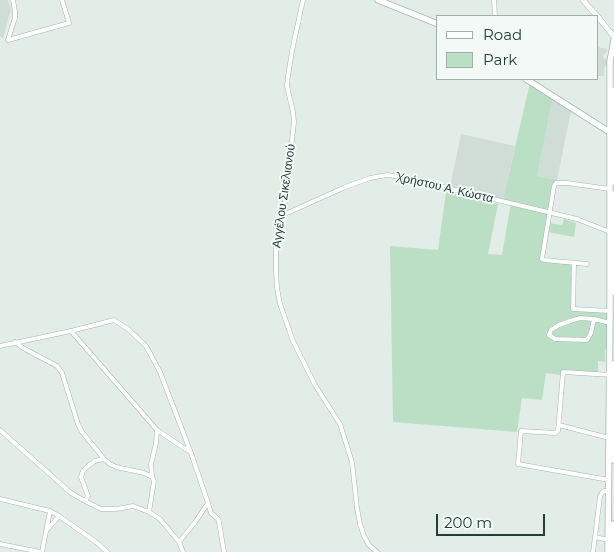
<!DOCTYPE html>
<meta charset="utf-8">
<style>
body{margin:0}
#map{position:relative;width:614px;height:552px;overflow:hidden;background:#e2ede8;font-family:Montserrat,sans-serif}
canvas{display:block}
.legend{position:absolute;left:436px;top:15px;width:162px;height:65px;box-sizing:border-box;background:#f3f9f6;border:1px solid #9fafaa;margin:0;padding:6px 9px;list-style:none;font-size:15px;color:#213f37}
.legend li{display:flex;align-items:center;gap:10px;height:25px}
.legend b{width:25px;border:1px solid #9fafaa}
.scale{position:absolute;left:436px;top:514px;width:109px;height:22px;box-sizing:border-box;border:2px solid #213f37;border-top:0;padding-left:6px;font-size:15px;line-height:18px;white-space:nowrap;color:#213f37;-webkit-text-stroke:4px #f3f9f6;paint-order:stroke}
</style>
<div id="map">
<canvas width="614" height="552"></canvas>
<ul class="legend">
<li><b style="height:6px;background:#fff"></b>Road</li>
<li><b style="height:14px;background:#bbdfc4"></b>Park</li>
</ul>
<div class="scale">200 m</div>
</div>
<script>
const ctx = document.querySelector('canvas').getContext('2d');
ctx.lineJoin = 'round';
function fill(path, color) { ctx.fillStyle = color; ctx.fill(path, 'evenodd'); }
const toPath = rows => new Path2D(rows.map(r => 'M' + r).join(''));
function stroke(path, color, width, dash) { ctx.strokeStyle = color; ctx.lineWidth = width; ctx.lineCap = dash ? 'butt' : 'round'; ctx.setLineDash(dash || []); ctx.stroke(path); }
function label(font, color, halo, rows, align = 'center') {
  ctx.font = font + ' Montserrat,sans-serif'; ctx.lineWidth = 4; ctx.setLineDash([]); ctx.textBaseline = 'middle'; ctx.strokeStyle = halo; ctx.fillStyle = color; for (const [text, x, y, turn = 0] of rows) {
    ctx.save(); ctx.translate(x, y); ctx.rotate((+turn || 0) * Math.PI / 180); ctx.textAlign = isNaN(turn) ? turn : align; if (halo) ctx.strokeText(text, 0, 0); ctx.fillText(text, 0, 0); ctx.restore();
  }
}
fill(toPath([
 [0,0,8,0,11,10,3,38,0,37],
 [598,47,607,49,607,52,603,55,603,58,608,60,607,65,604,68,604,76,598,76],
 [553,98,571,111,557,180,537,176],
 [461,134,515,146,503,199,450,187]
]), '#d0ddd7');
fill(toPath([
 [530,83,553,98,537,176,557,180,549,223,562,225,564,219,576,223,574,237,548,232,540,261,571,263,571,311,607,312,607,345,605,351,605,362,598,361,598,373,562,370,561,375,546,373,542,400,522,398,517,432,393,422,390,246,438,250,446,192,498,204,488,254,502,255,511,202,503,199]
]), '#bbdfc4');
const minor = toPath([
 [303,0,292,51,288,76,287,86,293,112,294,122,285,202,283,215,279,228,276,243,276,271,277,288,280,304,293,341,315,385,340,424,352,462,357,508,360,524,364,536,369,545,377,552],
 [494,0,495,16],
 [8,40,69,23,62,0],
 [8,40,15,18,15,11,13,0],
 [283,215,343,188,370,178,387,175,416,179,447,188,577,219,610,232],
 [574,263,573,309,610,311],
 [587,264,544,260,542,259,554,186,556,183,567,183,610,189],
 [594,319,591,333,587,340,555,339,549,335,551,330,559,325,570,321,580,318,594,319,610,323],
 [71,331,157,430,190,452],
 [15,342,23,348,57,366,62,373,78,424,82,432,104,459],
 [0,346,71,331,114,320,128,329,146,346,160,372,191,453,208,503],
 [559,425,609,438],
 [0,430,71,493,85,501,88,496,81,477,83,471,88,466,95,461,104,459,110,464,116,467,144,473,152,477,154,481,149,512],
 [152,477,151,464,156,443,157,430],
 [609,480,518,464,521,431,555,433,558,431,563,372,612,375],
 [0,499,50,511,59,516,96,542,107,552],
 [85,501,101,509,117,509,133,506,149,512,160,519,179,542,183,552],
 [48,529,59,516],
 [595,537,600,496,602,493,604,491,609,491],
 [179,542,196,521,208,503,211,513,218,519,219,522,224,552],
 [0,544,40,552],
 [42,552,50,511],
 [593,552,595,537,608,540]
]);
const tertiary = toPath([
 [583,0,597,16],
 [598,17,614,37]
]);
const secondary = toPath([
 [378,0,438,24],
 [526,79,611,133],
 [614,182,614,90],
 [614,194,614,292],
 [613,460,613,364],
 [608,552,610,311,610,61,614,40],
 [613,552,613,524]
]);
stroke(minor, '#a4b5af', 5);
stroke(tertiary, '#a4b5af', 6);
stroke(secondary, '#a0b9b0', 7);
stroke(minor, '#fff', 4);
stroke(tertiary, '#fff', 5);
stroke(secondary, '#fff', 5.5);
label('12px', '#213f37', '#f3f9f6', [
 ["Χρήστου Α. Κώστα",445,188,13],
 ["Αγγέλου Σικελιανού",284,196,-82]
]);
</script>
